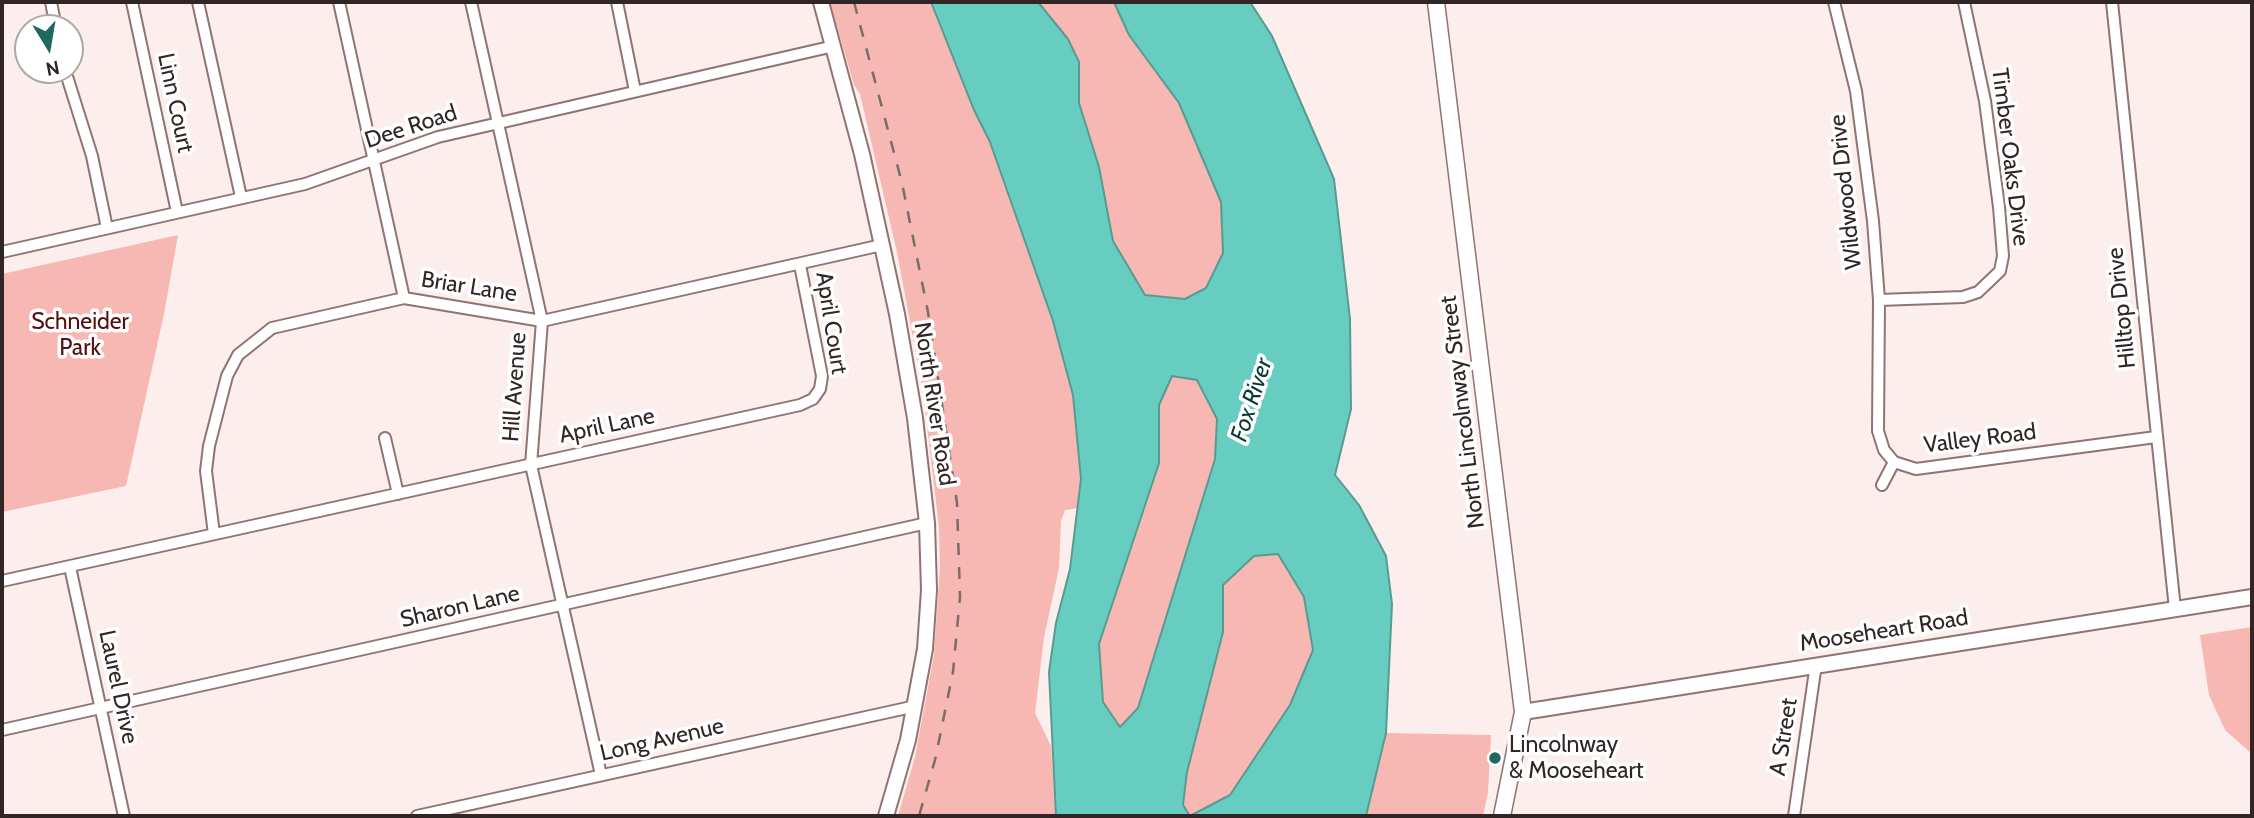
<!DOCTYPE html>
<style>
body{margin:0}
#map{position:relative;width:2254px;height:818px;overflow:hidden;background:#fbeeed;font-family:Cabin,sans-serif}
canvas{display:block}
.frame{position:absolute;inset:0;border:4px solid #312625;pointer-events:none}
.north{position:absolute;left:14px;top:14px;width:70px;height:70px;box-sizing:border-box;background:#fff;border:2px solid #ada8a8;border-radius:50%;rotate:169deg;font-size:19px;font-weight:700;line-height:28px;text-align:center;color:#312625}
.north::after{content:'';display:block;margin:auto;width:24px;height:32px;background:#206961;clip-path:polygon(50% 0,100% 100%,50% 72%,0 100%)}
</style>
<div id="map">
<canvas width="2254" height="818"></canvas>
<div class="frame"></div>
<div class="north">N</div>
</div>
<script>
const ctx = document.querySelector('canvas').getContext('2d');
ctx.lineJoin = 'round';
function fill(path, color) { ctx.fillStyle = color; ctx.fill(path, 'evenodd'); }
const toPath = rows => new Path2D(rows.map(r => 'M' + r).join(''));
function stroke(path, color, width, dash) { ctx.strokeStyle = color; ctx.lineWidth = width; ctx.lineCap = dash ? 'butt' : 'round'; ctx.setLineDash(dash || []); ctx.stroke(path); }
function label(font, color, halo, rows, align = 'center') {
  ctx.font = font + ' Cabin,sans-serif'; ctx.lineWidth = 7; ctx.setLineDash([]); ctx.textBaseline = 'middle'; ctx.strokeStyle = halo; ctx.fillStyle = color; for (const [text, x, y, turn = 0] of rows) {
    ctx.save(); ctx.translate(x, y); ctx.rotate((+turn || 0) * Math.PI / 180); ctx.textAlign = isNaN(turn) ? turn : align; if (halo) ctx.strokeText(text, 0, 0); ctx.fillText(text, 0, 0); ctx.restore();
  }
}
fill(toPath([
 [830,2,931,2,974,110,990,142,1036,269,1068,373,1073,395,1081,479,1078,508,1065,510,1061,521,1059,568,1044,637,1035,713,1051,746,1056,816,898,816,915,757,934,655,940,567,939,527,923,392,897,252,860,94,854,85],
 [1038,2,1114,2,1129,35,1179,103,1221,202,1223,253,1206,288,1185,299,1145,295,1113,241,1099,167,1079,102,1078,62,1068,39],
 [178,235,164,314,126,486,2,512,2,274],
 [1171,376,1197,380,1217,419,1215,459,1138,709,1120,727,1103,702,1099,644,1159,463,1159,405],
 [1278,554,1304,597,1313,650,1290,705,1230,795,1190,816,1183,805,1187,771,1223,632,1223,585,1254,556],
 [2252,627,2252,754,2225,730,2209,695,2200,635],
 [1386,733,1491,735,1488,792,1483,816,1366,816]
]), '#f7b7b2');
const water = toPath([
 [931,2,1038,2,1068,39,1079,62,1079,103,1099,167,1113,241,1145,295,1185,299,1206,288,1223,253,1221,202,1179,103,1129,35,1114,2,1250,2,1272,36,1334,179,1350,319,1351,409,1335,475,1359,505,1386,556,1392,604,1386,733,1366,816,1056,816,1049,672,1056,623,1070,569,1081,479,1073,395,1053,321,990,142,974,110,931,2],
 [1172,376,1197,380,1217,419,1215,459,1138,708,1120,727,1103,702,1099,644,1159,463,1159,405,1172,376],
 [1278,554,1304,597,1313,650,1290,705,1230,795,1190,816,1183,805,1187,772,1223,632,1223,585,1254,556,1278,554]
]);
fill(water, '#67cdc0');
stroke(water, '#579b92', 2);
const minor = toPath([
 [51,2,56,28],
 [132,2,177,212],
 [198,2,241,197],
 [339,2,404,298],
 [471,2,542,321,531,465,601,775],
 [617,2,635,91],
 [1834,2,1856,91,1873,221,1879,300,1878,431,1884,450,1894,462,1916,469,2156,437],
 [2112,2,2175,609],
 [65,70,92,156,107,228],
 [2,252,305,184,438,137,834,46],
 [1879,300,1963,297,1978,292,2000,271,2003,256,1999,207,1985,101,1964,2],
 [385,438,398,494],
 [1882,485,1894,462],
 [214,534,206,471,209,446,227,376,238,355,272,328,404,298,542,321,882,245],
 [70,567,124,816],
 [2,581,800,405,813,399,820,389,822,376,800,265],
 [2,730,927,523],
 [417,816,916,706],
 [1794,816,1816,664]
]);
const secondary = toPath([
 [821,2,862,154,897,314,915,418,927,523,929,590,925,649,908,740,886,816],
 [1523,712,2252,597]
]);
const primary = toPath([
 [1436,2,1523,712,1502,816]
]);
stroke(minor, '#907471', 14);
stroke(secondary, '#907471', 18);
stroke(primary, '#907471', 19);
stroke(minor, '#fff', 10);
stroke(secondary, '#fff', 14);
stroke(primary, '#fff', 16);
stroke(toPath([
 [854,2,902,183,928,312,957,503,960,597,953,672,935,760,919,816]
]), '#796d6c', 2.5, [12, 12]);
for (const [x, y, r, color] of [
 [1495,758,7,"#206961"]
]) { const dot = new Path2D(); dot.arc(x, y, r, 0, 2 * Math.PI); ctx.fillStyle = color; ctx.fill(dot); stroke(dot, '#fff', 2.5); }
label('23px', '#312625', '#fff', [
 ["Linn Court",175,103,78],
 ["Dee Road",411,127,-18],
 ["Timber Oaks Drive",2010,157,83],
 ["Wildwood Drive",1846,192,-96],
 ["Briar Lane",469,287,9],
 ["Hilltop Drive",2122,308,-96],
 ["April Court",831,323,81],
 ["Hill Avenue",515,387,-86],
 ["North River Road",934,404,81],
 ["North Lincolnway Street",1463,412,-97],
 ["April Lane",607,426,-12],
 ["Valley Road",1980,439,-7],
 ["Sharon Lane",460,607,-13],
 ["Mooseheart Road",1884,631,-9],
 ["Laurel Drive",118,687,78],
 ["A Street",1784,737,-81],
 ["Long Avenue",662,740,-13]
]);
label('23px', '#550e11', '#fff', [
 ["Schneider",80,322],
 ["Park",80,348]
]);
label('23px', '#312625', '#fff', [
 ["Lincolnway",1509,745],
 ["& Mooseheart",1509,771]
], 'left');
label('italic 24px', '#073a35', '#fff', [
 ["Fox River",1252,400,-72]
]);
</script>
